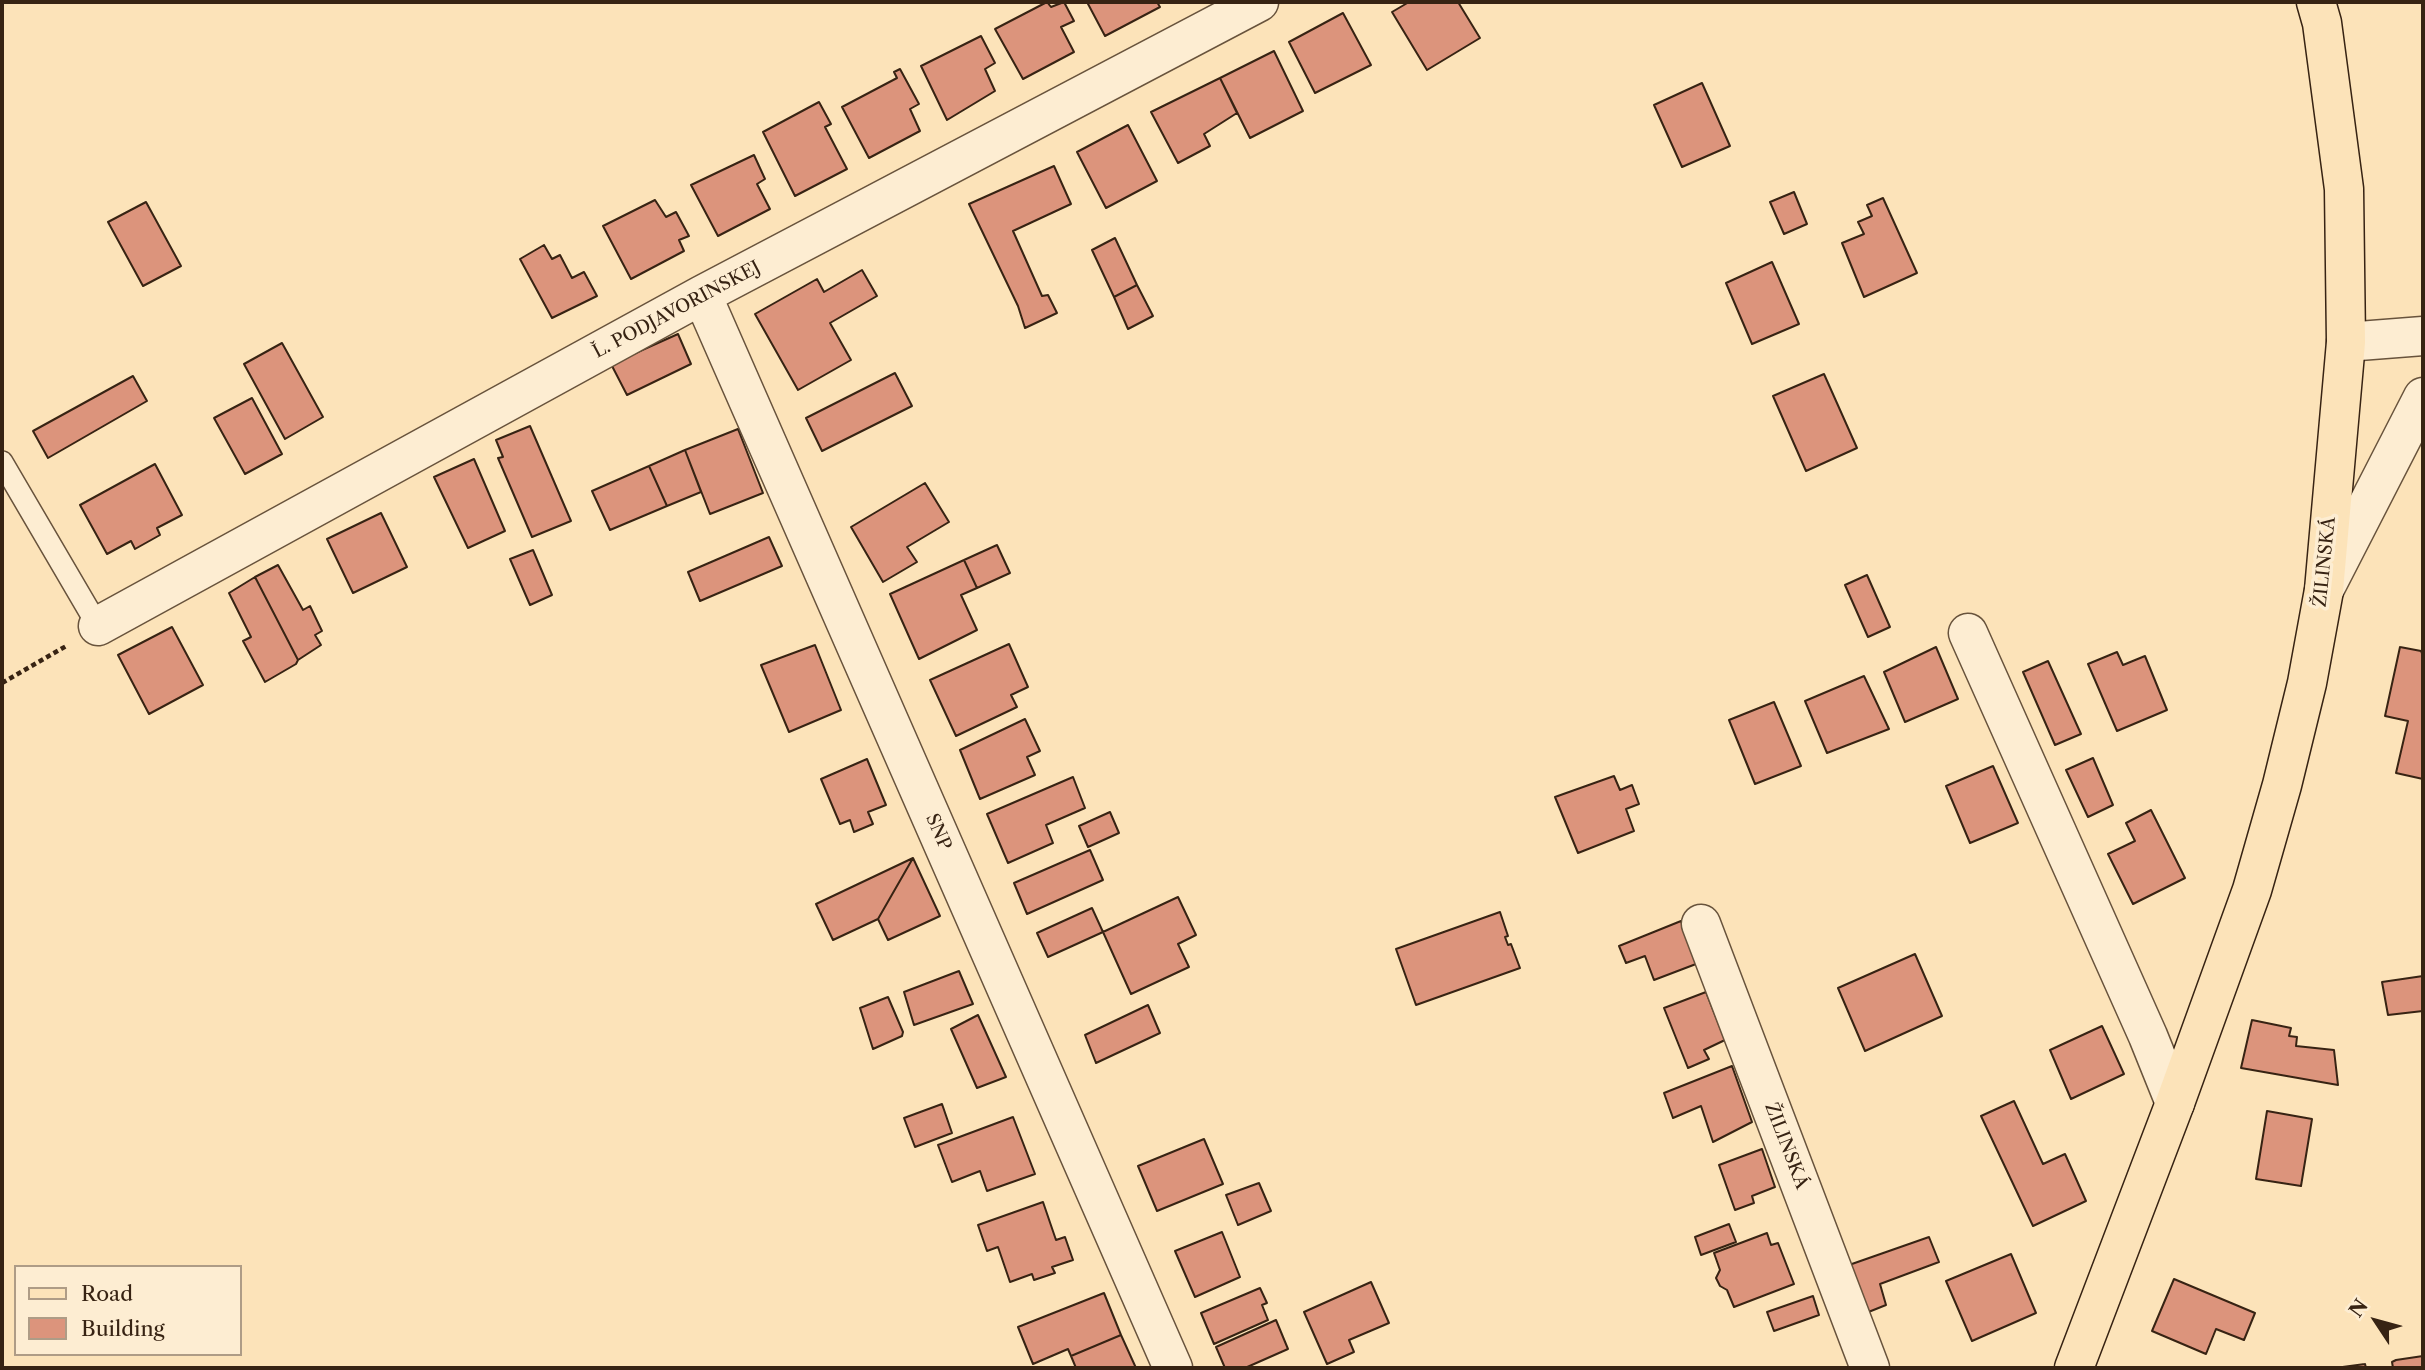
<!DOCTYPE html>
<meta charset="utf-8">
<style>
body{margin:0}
#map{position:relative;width:2425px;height:1370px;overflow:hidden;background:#fce3b9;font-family:"Libre Caslon Text",serif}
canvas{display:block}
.frame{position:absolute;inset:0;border:4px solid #372313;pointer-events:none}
.legend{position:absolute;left:14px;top:1265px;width:228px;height:91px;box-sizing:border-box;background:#fdedd2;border:2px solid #ae9c86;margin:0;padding:9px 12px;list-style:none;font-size:21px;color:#372313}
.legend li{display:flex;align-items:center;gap:14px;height:35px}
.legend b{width:35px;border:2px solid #ae9c86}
.north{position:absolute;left:2341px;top:1286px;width:70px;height:70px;-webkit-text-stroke:5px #fdedd2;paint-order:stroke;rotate:306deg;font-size:19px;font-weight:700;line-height:28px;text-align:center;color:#372313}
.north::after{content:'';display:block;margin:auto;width:24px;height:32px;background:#372313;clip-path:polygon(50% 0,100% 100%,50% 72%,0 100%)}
</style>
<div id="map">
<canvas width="2425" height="1370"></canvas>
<div class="frame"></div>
<ul class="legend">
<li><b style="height:9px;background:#fce3b9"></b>Road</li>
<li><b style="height:19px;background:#dc947c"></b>Building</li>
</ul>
<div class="north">N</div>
</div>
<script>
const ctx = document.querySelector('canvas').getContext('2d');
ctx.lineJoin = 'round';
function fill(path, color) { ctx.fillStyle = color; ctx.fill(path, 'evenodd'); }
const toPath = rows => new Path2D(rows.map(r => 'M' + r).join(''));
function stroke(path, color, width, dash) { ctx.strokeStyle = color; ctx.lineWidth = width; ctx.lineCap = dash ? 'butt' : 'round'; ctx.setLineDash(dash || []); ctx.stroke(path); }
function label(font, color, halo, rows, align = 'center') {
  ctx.font = font + ' "Libre Caslon Text",serif'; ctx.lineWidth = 7; ctx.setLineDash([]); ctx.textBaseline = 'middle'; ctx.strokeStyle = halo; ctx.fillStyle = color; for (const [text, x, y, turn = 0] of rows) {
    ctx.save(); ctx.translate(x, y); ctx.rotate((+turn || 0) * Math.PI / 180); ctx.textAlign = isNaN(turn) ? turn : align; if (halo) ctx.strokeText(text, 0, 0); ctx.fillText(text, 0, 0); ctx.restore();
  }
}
const building = toPath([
 [1047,2,1051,7,1064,2,1074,21,1061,27,1074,52,1023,79,995,29,1047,2],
 [1087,2,1157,2,1160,7,1105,36,1087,2],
 [1409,2,1458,2,1480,38,1427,70,1392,12,1409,2],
 [1343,13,1371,65,1315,93,1289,42,1343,13],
 [981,36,995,63,985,69,995,91,947,120,921,66,981,36],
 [1274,51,1303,111,1250,138,1220,78,1274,51],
 [900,69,919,104,910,109,920,131,869,158,842,107,897,78,894,72,900,69],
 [1220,78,1237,113,1204,134,1210,146,1178,163,1151,112,1220,78],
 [1702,83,1730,146,1682,167,1654,105,1702,83],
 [819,102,831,124,825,127,847,169,795,196,763,132,819,102],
 [1128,125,1157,181,1106,208,1077,152,1128,125],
 [754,155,765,179,757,184,770,209,718,236,691,185,754,155],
 [1054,166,1071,204,1013,231,1042,296,1048,295,1057,313,1025,328,1018,306,969,204,1054,166],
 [1794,192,1807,224,1784,234,1770,202,1794,192],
 [1883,198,1917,273,1864,297,1842,243,1864,234,1858,222,1872,216,1867,205,1883,198],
 [655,200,666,217,676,212,689,236,679,240,684,251,631,279,603,226,655,200],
 [146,202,181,266,143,286,108,222,146,202],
 [1115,238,1137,285,1114,297,1092,250,1115,238],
 [544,245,552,259,560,255,572,278,584,272,597,296,552,318,520,259,544,245],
 [1772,262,1799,324,1752,344,1726,283,1772,262],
 [862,270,877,296,830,323,851,360,798,390,755,314,817,279,824,292,862,270],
 [1137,285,1153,316,1128,329,1114,297,1137,285],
 [678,334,691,364,627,395,611,364,678,334],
 [282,343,323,417,285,439,244,364,282,343],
 [895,373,912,406,822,451,806,418,895,373],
 [1824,374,1857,448,1806,471,1773,396,1824,374],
 [133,376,147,401,48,458,33,431,133,376],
 [252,398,282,454,245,474,214,418,252,398],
 [530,426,571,521,532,537,498,458,503,457,496,440,530,426],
 [738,429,763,493,710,514,685,450,738,429],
 [685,450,701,492,667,506,649,466,685,450],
 [474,459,505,531,468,548,434,477,474,459],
 [155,464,182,515,157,528,160,535,135,549,131,541,107,554,80,505,155,464],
 [649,466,667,506,610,530,592,491,649,466],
 [925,483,949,522,907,547,917,562,883,582,851,527,925,483],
 [381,513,407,567,353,593,327,539,381,513],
 [769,537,782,566,700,601,688,572,769,537],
 [997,545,1010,573,977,588,964,560,997,545],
 [533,550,552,595,530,605,510,559,533,550],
 [964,560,977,588,961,595,977,630,919,659,890,594,964,560],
 [278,565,303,610,310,606,322,631,315,635,321,645,298,660,255,577,278,565],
 [1867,575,1890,627,1868,637,1845,585,1867,575],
 [255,577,298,660,296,664,265,682,243,641,251,637,229,593,255,577],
 [172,627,203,685,149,714,118,655,172,627],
 [1009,644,1028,687,1011,695,1017,707,956,736,930,680,1009,644],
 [815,645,841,710,789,732,761,665,815,645],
 [1936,647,1958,699,1905,722,1884,672,1936,647],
 [2400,647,2421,651,2423,656,2423,779,2396,773,2408,721,2385,716,2400,647],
 [2117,652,2123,665,2145,656,2167,710,2117,731,2088,664,2117,652],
 [2048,661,2081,734,2055,745,2023,672,2048,661],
 [1864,676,1889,729,1827,753,1805,701,1864,676],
 [1774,702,1801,766,1755,784,1729,720,1774,702],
 [1025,719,1040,751,1027,757,1035,775,980,799,960,750,1025,719],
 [2093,758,2113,805,2088,817,2066,770,2093,758],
 [867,759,886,805,868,812,873,824,854,832,850,820,840,824,821,779,867,759],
 [1993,766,2018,823,1970,843,1946,786,1993,766],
 [1614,776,1620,790,1632,785,1639,804,1626,809,1634,831,1578,853,1555,797,1614,776],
 [1073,777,1085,808,1046,825,1053,843,1008,863,987,814,1073,777],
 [2151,810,2185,878,2133,904,2108,854,2135,841,2126,823,2151,810],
 [1110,812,1119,833,1088,847,1079,826,1110,812],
 [1090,850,1103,880,1027,914,1014,883,1090,850],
 [913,858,940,916,888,940,878,919,913,858],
 [913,858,878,919,833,940,816,904,913,858],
 [1178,897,1196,935,1178,944,1189,967,1131,994,1103,932,1178,897],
 [1092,908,1103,932,1048,957,1037,933,1092,908],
 [1500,912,1508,936,1505,937,1508,945,1511,944,1520,968,1416,1005,1396,949,1500,912],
 [1681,921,1696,964,1654,980,1645,956,1626,963,1619,946,1681,921],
 [1915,954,1942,1016,1865,1051,1838,988,1915,954],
 [959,971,973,1004,914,1025,904,992,959,971],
 [2423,976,2423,1011,2388,1015,2382,982,2423,976],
 [1706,992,1725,1040,1704,1050,1709,1059,1688,1068,1664,1008,1706,992],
 [888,997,903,1032,902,1036,873,1049,860,1008,888,997],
 [1148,1005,1160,1033,1096,1063,1085,1035,1148,1005],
 [978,1015,1006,1077,977,1088,951,1029,978,1015],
 [2252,1020,2291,1028,2289,1036,2297,1037,2296,1046,2334,1050,2338,1085,2241,1068,2252,1020],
 [2102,1026,2124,1074,2071,1099,2050,1050,2102,1026],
 [1732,1066,1752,1122,1713,1142,1701,1106,1673,1118,1664,1093,1732,1066],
 [2014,1101,2043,1164,2065,1154,2086,1201,2033,1226,1981,1116,2014,1101],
 [942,1104,952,1133,915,1147,904,1118,942,1104],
 [2267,1111,2312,1119,2301,1186,2256,1179,2267,1111],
 [1013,1117,1035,1174,987,1191,980,1171,952,1182,938,1145,1013,1117],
 [1204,1139,1223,1184,1157,1211,1138,1166,1204,1139],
 [1762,1149,1775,1187,1752,1196,1754,1203,1735,1210,1719,1165,1762,1149],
 [1259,1183,1271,1211,1238,1225,1226,1195,1259,1183],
 [1043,1202,1056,1240,1065,1237,1073,1260,1052,1267,1055,1273,1034,1280,1032,1274,1010,1282,998,1247,987,1251,978,1225,1043,1202],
 [1729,1224,1736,1242,1701,1255,1695,1237,1729,1224],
 [1222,1232,1240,1277,1195,1297,1175,1251,1222,1232],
 [1767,1233,1771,1245,1778,1243,1794,1284,1734,1307,1727,1290,1720,1286,1716,1278,1720,1270,1714,1253,1767,1233],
 [1929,1237,1939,1262,1880,1284,1886,1305,1866,1313,1849,1265,1929,1237],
 [2011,1254,2036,1313,1972,1341,1946,1281,2011,1254],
 [2174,1279,2255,1313,2244,1340,2216,1329,2206,1354,2152,1331,2174,1279],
 [1371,1282,1389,1323,1349,1340,1354,1352,1327,1364,1304,1312,1371,1282],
 [1260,1288,1267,1303,1262,1305,1268,1320,1214,1344,1201,1313,1260,1288],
 [1104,1293,1121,1335,1071,1356,1068,1349,1033,1364,1018,1327,1104,1293],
 [1813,1296,1819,1315,1774,1331,1767,1312,1813,1296],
 [1276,1320,1288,1349,1245,1368,1225,1368,1216,1347,1276,1320],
 [1121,1335,1136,1368,1076,1368,1071,1356,1121,1335],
 [2423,1356,2423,1368,2393,1368,2392,1362,2396,1360,2423,1356],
 [2365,1364,2366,1368,2335,1368,2365,1364]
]);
fill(building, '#dc947c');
stroke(building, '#372313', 2);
const lane = toPath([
 [2,462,98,626]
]);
const street = toPath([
 [702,295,1173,1368],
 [2346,342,2423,336],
 [2324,590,2423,397],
 [98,626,702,295,1259,2],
 [1968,633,2148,1036,2175,1103],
 [1701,924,1870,1368]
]);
const primary = toPath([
 [2074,1368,2175,1103,2252,890,2282,785,2307,683,2324,590,2346,342,2344,189,2322,23,2316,2]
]);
stroke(lane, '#68533c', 24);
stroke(street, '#68533c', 41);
stroke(primary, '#372313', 41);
stroke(toPath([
 [2,683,68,645]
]), '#372313', 4.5, [5, 3.5]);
stroke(lane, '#fdedd2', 21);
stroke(street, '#fdedd2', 38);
stroke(primary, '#fce3b9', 38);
label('18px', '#372313', '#fdedd2', [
 ["Ľ. PODJAVORINSKEJ",677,310,-28],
 ["ŽILINSKÁ",2325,562,-84],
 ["SNP",938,832,66],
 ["ŽILINSKÁ",1786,1146,69]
]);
</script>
